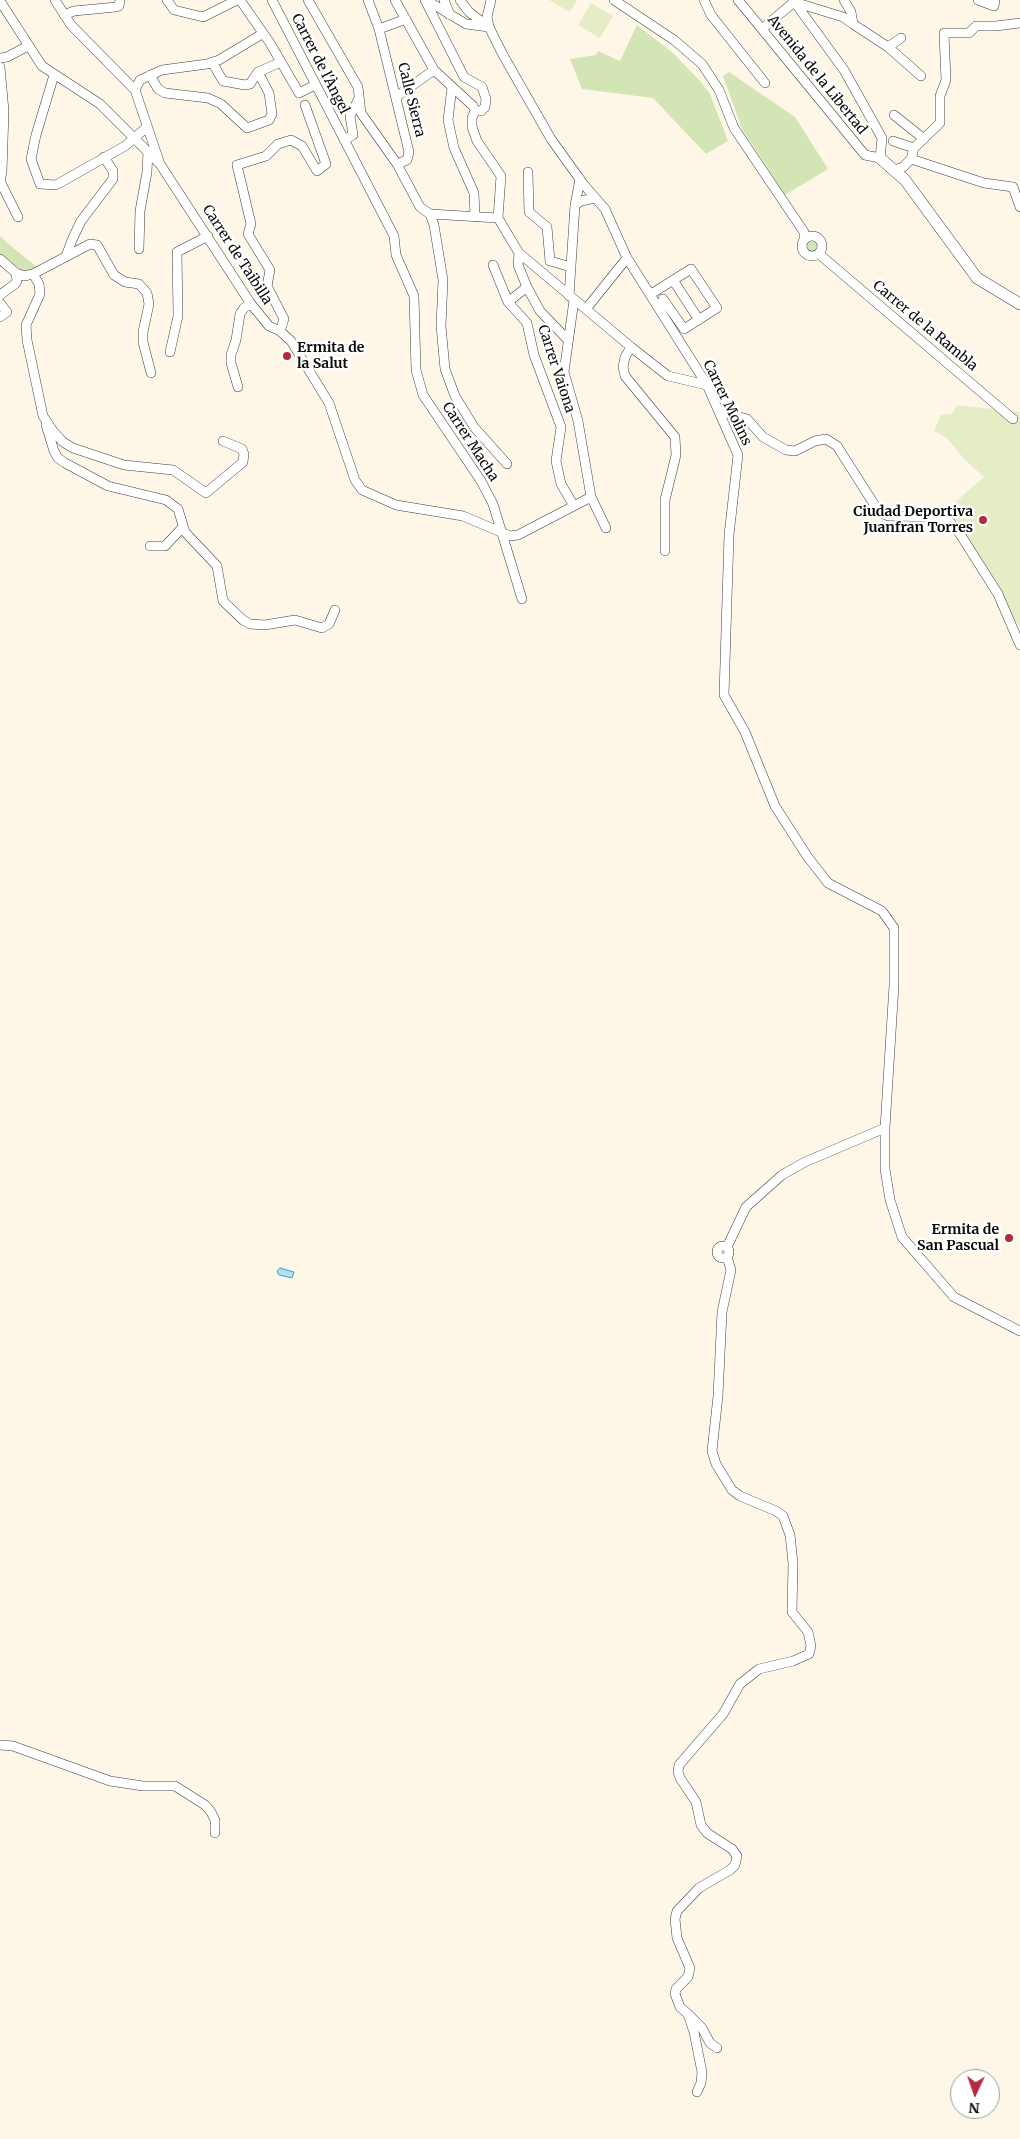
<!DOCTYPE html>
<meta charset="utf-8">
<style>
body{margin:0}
#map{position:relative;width:1020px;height:2139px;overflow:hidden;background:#fef7e8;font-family:Merriweather,serif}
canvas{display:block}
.north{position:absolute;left:950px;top:2069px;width:50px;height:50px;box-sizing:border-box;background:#fff;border:1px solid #9d9d9d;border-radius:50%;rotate:183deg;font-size:14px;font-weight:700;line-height:20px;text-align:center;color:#0a0a0a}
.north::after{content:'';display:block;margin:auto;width:18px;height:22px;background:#b22a40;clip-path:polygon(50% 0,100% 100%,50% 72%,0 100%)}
</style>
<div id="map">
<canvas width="1020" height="2139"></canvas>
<div class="north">N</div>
</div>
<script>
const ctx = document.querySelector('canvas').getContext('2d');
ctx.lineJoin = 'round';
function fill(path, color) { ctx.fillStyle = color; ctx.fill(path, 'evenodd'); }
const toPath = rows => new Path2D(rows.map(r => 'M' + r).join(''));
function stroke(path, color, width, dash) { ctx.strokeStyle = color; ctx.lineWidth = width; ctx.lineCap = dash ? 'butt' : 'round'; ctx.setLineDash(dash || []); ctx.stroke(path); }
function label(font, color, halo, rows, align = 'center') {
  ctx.font = font + ' Merriweather,serif'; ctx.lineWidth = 5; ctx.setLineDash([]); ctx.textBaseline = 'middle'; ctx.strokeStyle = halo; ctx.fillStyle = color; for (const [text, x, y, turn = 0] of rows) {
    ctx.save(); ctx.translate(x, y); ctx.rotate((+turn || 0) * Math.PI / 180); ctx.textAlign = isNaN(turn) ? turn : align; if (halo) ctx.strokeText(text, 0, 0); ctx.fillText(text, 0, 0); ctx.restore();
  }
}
fill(toPath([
 [637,25,672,52,701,82,710,94,728,141,706,154,653,98,582,89,570,59,596,55,598,51,620,61],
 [729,72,795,117,828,169,785,195,742,129,723,76],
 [0,236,12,247,41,270,24,276,0,259],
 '806 246a6 6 0 1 1 12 0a6 6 0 1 1-12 0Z'
]), '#d3e5b5');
fill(toPath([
 [549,0,577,0,570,12],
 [591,3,613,16,600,38,578,25],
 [957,405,1020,412,1020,626,1014,623,956,526,934,515,945,511,984,477,965,460,947,438,934,431,941,415,952,414]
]), '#e4edc6');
const water = toPath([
 [280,1268,294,1272,292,1278,279,1275,277,1271,280,1268]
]);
fill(water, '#b0e1f2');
stroke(water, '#3b9ec6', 1);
const minor = toPath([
 [55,0,71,25,135,90],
 [167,0,174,10,203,17,237,0],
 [240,0,270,43,299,93,315,85],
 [272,0,394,236,396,255,414,296,416,370,423,395,481,481,493,504,522,599],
 [308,0,358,87,361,113,397,164,420,207,430,214,434,225,443,280,441,326,445,369,455,396,474,427,507,464],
 [368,0,379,29,409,152,407,160,397,164],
 [395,0,434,70,473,106,475,111,472,118,472,127,477,141,501,176,498,218],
 [425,0,464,77,482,87,486,99,485,107,481,111,475,111],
 [426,0,466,24,489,27],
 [444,0,450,15],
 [460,0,469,12,487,26],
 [491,0,487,17,489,27,503,55,551,139,584,185,605,209,627,258,707,385,738,455,729,535,724,695,745,732,775,806,807,856,828,883,882,911,894,928,894,985,885,1128,885,1169,890,1200,902,1237,954,1297,1020,1331],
 [614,0,674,40,702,64,719,90,734,128,804,232,804,239],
 [704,0,711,15,765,83],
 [738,0,865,155,880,158,882,138,844,70,793,0],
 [844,0,851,12,853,24,888,47,921,76],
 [978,0,994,6,995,0],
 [0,1,42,66,100,104,160,164,251,304,269,326,280,331,291,341,329,403,355,480,362,490,396,505,463,516,510,536,518,535,591,497],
 [64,15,74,11,116,7,119,6,120,0],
 [379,29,406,19],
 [762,29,794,2,843,17,853,24],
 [888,47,901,38],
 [0,58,7,57,28,46],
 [212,62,223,81,245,85,250,84,258,72,281,62],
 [0,67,4,111,2,172,0,181,18,217],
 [54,75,36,135,31,159,40,184,56,185,125,146,147,127],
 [150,75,158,89,165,93,208,98,221,104,247,128,269,120,272,114,269,93,258,72],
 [452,87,448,120,454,148,474,193,475,217],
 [396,97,434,70],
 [894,115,924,139],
 [344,140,353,135,350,116,359,98],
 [893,141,914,148],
 [911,159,914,148,940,123,940,96,946,80,944,33,969,33,976,26,996,26,1020,23],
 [159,161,135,90,140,80,162,70,207,64,219,60,262,34],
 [893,171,903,167,911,159,984,183,1013,187,1020,207],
 [528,172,529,212,547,227,550,261,571,267],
 [575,205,581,201,595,198],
 [430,214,498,218,519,253,631,347,668,376,707,385],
 '802 246a10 10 0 1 1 20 0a10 10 0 1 1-20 0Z',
 [139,249,140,211,147,172,148,151],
 [519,253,518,265,527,287,540,311,567,339],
 [819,254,1013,419],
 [66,256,72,240,81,221,113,179,113,171,104,157],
 [0,259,16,273,24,276,33,274,90,244,97,245,114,275,125,282,139,284,147,293,149,304,143,332,143,342,151,373],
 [493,265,508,302,527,323,534,355,561,427,556,461,561,484,574,506],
 [33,274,39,284,40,294,26,325,27,340,43,416,53,431,63,442,73,448,124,465,173,470,206,493,243,462,244,454,242,449,223,441],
 [673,280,699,320],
 [651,294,691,269,717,308,684,329,663,299],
 [0,295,15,284,17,281,16,273],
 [569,296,575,205,580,179],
 [574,300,564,372,578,421,591,497,606,528],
 [508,302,527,287],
 [0,303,7,312,0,317],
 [586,309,627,258],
 [280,331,284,319,267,286,270,270,248,234,251,224,237,165,266,156,278,144,291,140,302,146,317,171,326,164,305,105],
 [631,347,625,357,623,367,625,376,675,437,676,455,665,500,665,551],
 [170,352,178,316,177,252,208,236],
 [238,387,231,363,231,355,236,340,240,314,244,308,251,304],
 [719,411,747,419,763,437,786,450,795,451,815,441,826,439,837,446,879,512,888,516,940,517,950,522,960,534,998,594,1020,645],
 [46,425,54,451,58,458,65,463,108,486,166,500,178,509,185,532,217,566,223,601,243,620,250,624,265,625,295,620,322,628,329,624,335,610],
 [150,546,165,546,183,527],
 '717 1252a6 6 0 1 1 12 0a6 6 0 1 1-12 0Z',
 [727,1247,746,1207,782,1175,805,1162,885,1128],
 [0,1745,13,1746,110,1781,143,1786,175,1786,205,1805,211,1812,215,1820,215,1833],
 [689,2015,702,2028,710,2043,717,2048],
 [697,2092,701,2083,702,2072,694,2032,688,2014,680,2007,675,1994,676,1989,688,1977,690,1968,677,1938,675,1919,677,1911,699,1888,730,1870,735,1865,737,1856,732,1849,707,1833,701,1825,696,1802,680,1778,678,1772,679,1765,723,1714,740,1684,759,1669,793,1661,809,1654,811,1646,808,1632,792,1612,793,1563,790,1535,783,1516,776,1511,740,1496,732,1490,716,1464,712,1451,718,1396,722,1312,731,1270,727,1257]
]);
const tertiary = toPath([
 [880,158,905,180,977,278,1020,304]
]);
stroke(minor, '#3d3d3d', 10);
stroke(tertiary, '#3d3d3d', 12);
stroke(minor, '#fff', 9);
stroke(tertiary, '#fff', 11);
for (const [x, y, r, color] of [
 [287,356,5,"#b22a40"],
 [983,520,5,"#b22a40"],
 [1009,1238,5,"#b22a40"]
]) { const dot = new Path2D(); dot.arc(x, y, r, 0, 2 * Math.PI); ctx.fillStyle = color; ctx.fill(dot); stroke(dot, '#fff', 2); }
label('14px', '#0a0a0a', '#fff', [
 ["Carrer de l'Àngel",320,64,63],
 ["Avenida de la Libertad",817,75,51],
 ["Calle Sierra",411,100,76],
 ["Carrer de Taibilla",237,255,57],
 ["Carrer de la Rambla",925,326,40],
 ["Carrer Vaiona",556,369,72],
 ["Carrer Molins",727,403,64],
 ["Carrer Macha",470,442,57]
]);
label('bold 14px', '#0a0a0a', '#fff', [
 ["Ermita de",297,348,"left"],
 ["la Salut",297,364,"left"],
 ["Ciudad Deportiva",973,512],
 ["Juanfran Torres",973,528],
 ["Ermita de",999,1230],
 ["San Pascual",999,1246]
], 'right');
</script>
